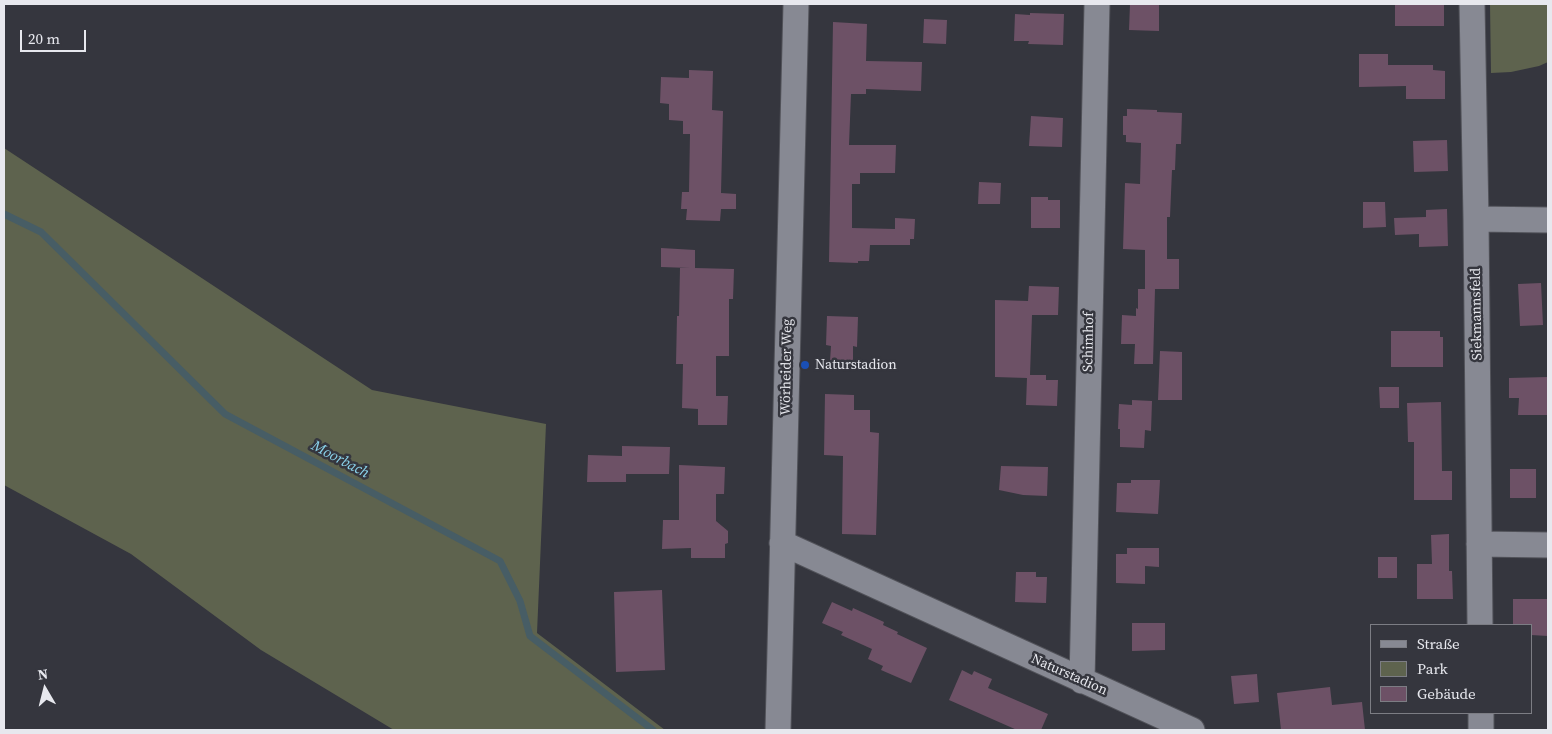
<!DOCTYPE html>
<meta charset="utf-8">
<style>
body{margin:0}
#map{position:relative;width:1552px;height:734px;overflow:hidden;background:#35363e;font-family:"Source Serif 4",serif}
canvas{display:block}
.frame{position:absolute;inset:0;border:5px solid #e7e8ee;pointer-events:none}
.legend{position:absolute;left:1370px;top:624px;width:162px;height:90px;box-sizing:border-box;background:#35363e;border:1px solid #7c7d84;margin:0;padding:6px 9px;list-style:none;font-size:15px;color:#e7e8ee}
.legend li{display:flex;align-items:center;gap:10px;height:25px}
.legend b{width:25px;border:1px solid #7c7d84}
.north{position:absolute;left:20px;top:664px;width:50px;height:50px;-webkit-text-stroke:4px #35363e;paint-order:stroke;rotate:352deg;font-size:14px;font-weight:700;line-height:20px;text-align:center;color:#e7e8ee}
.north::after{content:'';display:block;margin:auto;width:18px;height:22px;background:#e7e8ee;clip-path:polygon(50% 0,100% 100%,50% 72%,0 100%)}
.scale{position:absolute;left:20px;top:30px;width:66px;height:22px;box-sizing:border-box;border:2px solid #e7e8ee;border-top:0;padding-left:6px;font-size:15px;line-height:18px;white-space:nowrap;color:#e7e8ee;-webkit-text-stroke:4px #35363e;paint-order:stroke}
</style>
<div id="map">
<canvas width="1552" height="734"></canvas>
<div class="frame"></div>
<ul class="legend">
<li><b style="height:6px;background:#878993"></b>Straße</li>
<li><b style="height:14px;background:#5e634e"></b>Park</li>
<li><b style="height:14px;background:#6d5166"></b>Gebäude</li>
</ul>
<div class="north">N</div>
<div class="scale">20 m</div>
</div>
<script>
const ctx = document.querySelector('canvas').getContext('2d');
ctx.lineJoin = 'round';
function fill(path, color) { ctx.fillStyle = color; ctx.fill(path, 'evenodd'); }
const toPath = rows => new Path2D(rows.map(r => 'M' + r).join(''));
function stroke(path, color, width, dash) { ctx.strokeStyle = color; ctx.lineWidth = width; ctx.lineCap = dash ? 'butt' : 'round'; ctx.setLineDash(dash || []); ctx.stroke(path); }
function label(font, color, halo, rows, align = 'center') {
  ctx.font = font + ' "Source Serif 4",serif'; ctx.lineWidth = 5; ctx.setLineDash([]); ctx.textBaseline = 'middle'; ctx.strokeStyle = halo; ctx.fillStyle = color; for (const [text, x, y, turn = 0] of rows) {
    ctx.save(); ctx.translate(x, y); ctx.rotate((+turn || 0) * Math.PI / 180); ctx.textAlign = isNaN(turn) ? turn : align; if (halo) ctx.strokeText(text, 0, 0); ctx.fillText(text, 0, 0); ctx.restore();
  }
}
fill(toPath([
 [1490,4,1548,4,1548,62,1539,66,1511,72,1491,73],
 [4,148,372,390,546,424,537,633,665,730,394,730,261,650,131,554,4,485]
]), '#5e634e');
stroke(toPath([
 [4,214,41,232,225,414,500,561,520,601,530,636,653,730]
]), '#475d65', 7);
fill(toPath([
 [1130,4,1159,4,1159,31,1129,30],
 [1395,4,1444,4,1444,26,1395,26],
 [1030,13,1064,14,1063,45,1028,44,1029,41,1014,41,1015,14,1030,15],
 [924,19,947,20,946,44,923,43],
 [833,22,867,24,866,61,922,62,921,91,866,89,866,94,851,94,849,145,896,145,895,173,860,173,860,184,852,184,852,228,895,229,895,218,915,219,914,239,910,239,910,245,870,245,869,261,858,261,858,263,829,262],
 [1359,54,1388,54,1388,65,1433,65,1433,70,1445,71,1445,99,1406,99,1406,86,1359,87],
 [689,70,713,71,712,110,723,111,721,193,736,194,736,209,721,209,720,221,686,220,687,209,681,209,682,192,689,192,690,134,683,134,683,121,669,120,669,104,660,103,661,77,689,78],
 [1127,109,1157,110,1157,112,1182,113,1181,144,1176,144,1175,170,1172,170,1170,217,1167,217,1167,259,1179,259,1179,289,1155,289,1153,364,1134,364,1135,344,1121,344,1122,315,1136,316,1136,308,1138,309,1138,289,1145,289,1145,250,1123,249,1125,183,1140,184,1141,143,1126,142,1126,135,1123,135,1123,116,1127,116],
 [1031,116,1063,118,1062,147,1029,146],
 [1447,140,1448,171,1414,172,1413,141],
 [979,182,1001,183,1000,204,978,204],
 [1031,197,1048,197,1048,200,1060,200,1060,228,1031,228],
 [1363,202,1385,202,1386,227,1363,228],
 [1447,209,1448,246,1419,247,1419,234,1395,235,1394,218,1426,217,1426,210],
 [661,248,695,250,695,268,734,269,733,299,729,299,729,356,716,356,716,396,728,396,727,425,698,425,698,409,682,408,683,364,676,364,677,316,679,316,680,268,690,268,661,267],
 [1541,283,1543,325,1520,326,1518,284],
 [1029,286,1059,287,1058,315,1032,315,1030,375,1046,375,1046,380,1058,380,1057,406,1026,405,1027,378,995,377,995,300,1028,301],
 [827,316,858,317,857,347,853,346,853,362,830,361,831,346,826,345],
 [1391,331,1440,331,1440,337,1443,337,1443,367,1391,367],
 [1160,351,1182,352,1182,400,1158,400],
 [1548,377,1548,415,1518,415,1519,398,1509,398,1509,378],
 [1379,387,1399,387,1399,408,1380,408],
 [825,394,854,395,854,410,870,410,870,432,879,433,876,535,842,534,843,456,824,455],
 [1132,400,1152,401,1151,431,1145,430,1144,448,1120,447,1120,429,1118,429,1119,404,1132,405],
 [1441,402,1442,471,1452,471,1452,500,1414,500,1414,442,1408,442,1407,403],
 [622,446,670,447,669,474,626,474,626,482,587,482,588,455,622,456],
 [679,465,725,467,724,494,716,494,716,521,728,531,728,543,725,544,725,558,691,558,691,548,662,549,663,520,679,520],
 [1001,466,1048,467,1047,496,1023,495,999,490],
 [1510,469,1536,469,1536,498,1510,498],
 [1131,480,1160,480,1158,514,1116,512,1117,483,1131,483],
 [1449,534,1449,571,1452,571,1453,599,1417,599,1417,564,1432,564,1431,535],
 [1127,548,1159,548,1159,567,1145,566,1145,584,1116,583,1116,554,1127,554],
 [1378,557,1397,557,1397,578,1378,578],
 [1016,572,1036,572,1036,577,1047,577,1046,603,1015,602],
 [662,590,665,670,616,672,614,592],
 [1513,599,1548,599,1548,636,1531,635,1531,625,1513,625],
 [832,602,852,611,853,608,884,622,883,625,898,632,897,634,927,648,911,683,881,670,883,666,868,659,872,649,841,635,843,632,822,623],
 [1132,623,1165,623,1165,650,1132,651],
 [962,670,972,675,974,671,992,679,988,688,1048,714,1041,730,1017,730,949,700],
 [1257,674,1259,702,1234,704,1231,676],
 [1330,687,1332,705,1362,702,1365,730,1281,730,1277,693]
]), '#6d5166');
const minor = toPath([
 [1472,4,1476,219,1480,625],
 [1476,219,1548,220],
 [782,543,1192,730],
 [1479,544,1548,545],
 [1082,681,1097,4],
 [1481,713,1481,730],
 [778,730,796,4]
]);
stroke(minor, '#515259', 27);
stroke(minor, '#878993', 25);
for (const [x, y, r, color] of [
 [805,365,5,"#1a4fb4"]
]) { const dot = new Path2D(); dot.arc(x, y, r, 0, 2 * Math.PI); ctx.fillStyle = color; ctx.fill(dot); stroke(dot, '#35363e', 2); }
label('14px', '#e7e8ee', '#35363e', [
 ["Siekmannsfeld",1477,314,-91],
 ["Schimhof",1089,342,-89],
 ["Wörheider Weg",787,367,-89],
 ["Naturstadion",1069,675,24]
]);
label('14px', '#e7e8ee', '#35363e', [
 ["Naturstadion",815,365]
], 'left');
label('italic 15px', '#8bd4ec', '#35363e', [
 ["Moorbach",340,460,28]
]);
</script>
